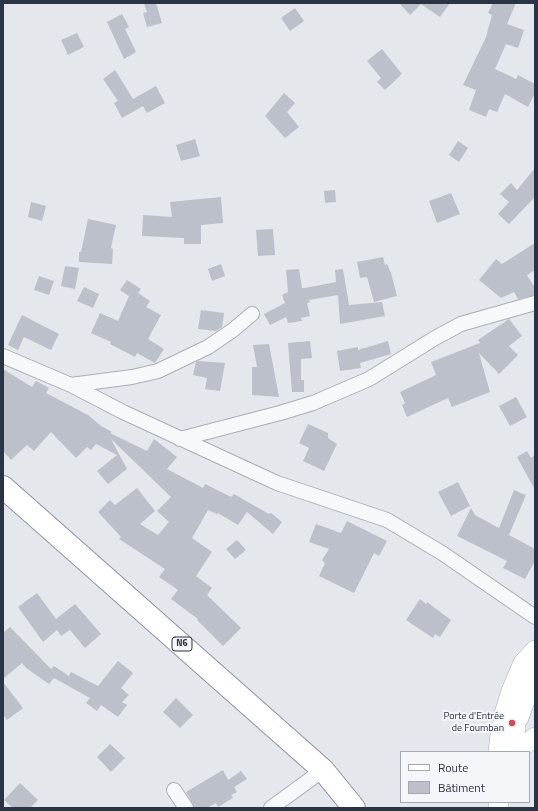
<!DOCTYPE html>
<meta charset="utf-8">
<style>
body{margin:0}
#map{position:relative;width:538px;height:811px;overflow:hidden;background:#e4e7ec;font-family:"Titillium Web",sans-serif}
canvas{display:block}
.frame{position:absolute;inset:0;border:4px solid #2b3445;pointer-events:none}
.legend{position:absolute;left:400px;top:751px;width:130px;height:52px;box-sizing:border-box;background:#f4f6f9;border:1px solid #a4a8b1;margin:0;padding:5px 7px;list-style:none;font-size:12px;color:#2b3445}
.legend li{display:flex;align-items:center;gap:8px;height:20px}
.legend b{width:20px;border:1px solid #a4a8b1}
</style>
<div id="map">
<canvas width="538" height="811"></canvas>
<div class="frame"></div>
<ul class="legend">
<li><b style="height:5px;background:#fff"></b>Route</li>
<li><b style="height:11px;background:#bbc0ca"></b>Bâtiment</li>
</ul>
</div>
<script>
const ctx = document.querySelector('canvas').getContext('2d');
ctx.lineJoin = 'round';
function fill(path, color) { ctx.fillStyle = color; ctx.fill(path, 'evenodd'); }
const toPath = rows => new Path2D(rows.map(r => 'M' + r).join(''));
function stroke(path, color, width, dash) { ctx.strokeStyle = color; ctx.lineWidth = width; ctx.lineCap = dash ? 'butt' : 'round'; ctx.setLineDash(dash || []); ctx.stroke(path); }
function label(font, color, halo, rows, align = 'center') {
  ctx.font = font + ' "Titillium Web",sans-serif'; ctx.lineWidth = 4; ctx.setLineDash([]); ctx.textBaseline = 'middle'; ctx.strokeStyle = halo; ctx.fillStyle = color; for (const [text, x, y, turn = 0] of rows) {
    ctx.save(); ctx.translate(x, y); ctx.rotate((+turn || 0) * Math.PI / 180); ctx.textAlign = isNaN(turn) ? turn : align; if (halo) ctx.strokeText(text, 0, 0); ctx.fillText(text, 0, 0); ctx.restore();
  }
}
fill(toPath([
 [144,3,156,3,162,23,147,27,143,13,147,12],
 [399,3,450,3,440,17,421,4,410,15],
 [493,3,516,3,507,24,524,30,518,48,506,44,495,69,516,79,518,75,535,84,535,93,528,107,505,94,497,112,489,109,486,117,469,110,476,90,463,85,486,37,492,15,488,13],
 [295,8,304,21,290,31,281,18],
 [122,14,129,27,125,29,136,52,124,59,107,22],
 [77,33,84,47,68,55,61,40],
 [382,49,402,74,385,90,377,82,381,78,367,61],
 [115,70,133,99,156,86,165,103,147,113,143,106,122,118,114,103,118,101,103,79],
 [284,93,295,103,287,112,299,127,285,138,265,116],
 [195,139,200,156,181,161,176,145],
 [458,141,468,148,459,162,449,155],
 [535,168,535,197,509,224,498,214,509,202,500,194,511,183,517,190],
 [335,190,336,202,325,203,324,191],
 [451,193,460,214,437,223,429,201],
 [221,197,223,223,201,225,201,244,184,244,184,238,142,236,143,215,172,217,170,202],
 [31,202,46,206,42,221,28,217],
 [88,219,116,225,111,248,113,249,112,264,79,262,79,252,81,252],
 [273,229,275,255,258,256,256,230],
 [535,243,535,270,527,275,535,288,535,295,518,299,514,292,501,298,479,280,496,259,502,264],
 [383,257,385,265,387,264,391,273,397,296,374,302,367,277,360,278,357,262],
 [221,264,225,276,212,281,208,269],
 [65,266,79,268,75,289,61,286],
 [299,269,302,288,305,288,336,282,335,270,343,269,349,305,382,302,385,316,340,324,338,295,309,300,310,302,307,303,310,316,301,318,302,321,288,323,286,317,270,325,264,314,285,303,282,295,288,292,286,270],
 [39,276,54,281,49,295,34,290],
 [127,280,141,289,138,293,150,301,146,307,161,315,148,339,164,349,155,363,137,353,135,357,110,344,111,342,91,333,100,313,118,321,129,296,120,290],
 [84,287,99,294,93,308,77,301],
 [201,310,224,313,222,327,216,331,198,329],
 [22,315,59,334,51,350,24,337,18,350,8,345],
 [509,319,522,336,509,346,518,355,499,374,479,353,490,392,452,407,448,398,407,417,402,405,405,403,400,392,436,375,431,362,480,343,478,340],
 [310,341,312,358,301,359,301,380,304,380,304,392,292,392,288,343],
 [388,341,391,354,360,363,361,368,340,371,337,351,358,347,358,350],
 [269,344,279,397,252,395,252,367,257,367,253,345],
 [199,361,225,363,220,391,205,389,207,378,193,375,196,362],
 [3,369,32,387,36,381,49,388,46,393,88,415,101,426,112,432,110,433,147,451,154,439,177,457,167,469,203,488,205,484,231,497,234,494,269,514,271,513,282,522,273,534,247,512,238,525,218,513,217,514,208,510,192,538,212,552,196,576,212,588,207,595,241,628,223,646,197,620,198,619,171,599,178,590,159,577,165,569,119,539,121,537,98,512,110,500,115,505,137,488,155,511,140,524,158,535,169,522,157,511,171,497,111,439,127,469,108,484,97,471,117,455,96,444,91,450,87,447,76,458,51,432,34,451,27,445,11,460,3,451],
 [516,397,527,417,510,426,499,406],
 [308,424,328,433,328,438,337,444,324,471,303,461,309,448,299,443],
 [527,451,531,458,535,455,535,490,517,457],
 [458,482,470,506,451,516,438,492],
 [514,490,526,495,509,535,535,549,535,561,525,579,503,568,507,561,457,536,471,508,475,515,499,528],
 [347,521,387,541,379,556,374,553,354,593,319,576,325,563,322,560,329,549,309,542,316,524,341,533],
 [237,540,246,550,235,559,226,549],
 [37,593,56,619,75,604,101,634,85,648,70,630,61,636,57,630,43,642,18,607],
 [420,599,426,604,427,602,451,620,440,637,435,634,433,638,406,620],
 [10,627,51,669,54,666,69,676,71,672,98,686,118,661,133,673,121,688,129,695,122,702,127,705,118,717,101,705,97,711,86,703,90,698,54,678,49,684,26,668,22,663,3,679,3,633],
 [3,682,23,708,7,720,3,715],
 [176,698,193,715,180,728,163,712],
 [110,744,125,758,111,772,97,757],
 [223,770,228,780,241,771,247,779,234,787,237,792,231,795,233,798,218,807,216,803,207,808,195,808,186,792],
 [20,783,38,800,30,808,13,808,4,800]
]), '#bbc0ca');
const minor = toPath([
 [3,356,71,385,123,412,277,483,387,520,442,553,535,617],
 [71,385,132,377,158,371,208,347,233,330,252,314],
 [180,439,280,413,313,403,369,379,435,338,461,324,535,303],
 [174,790,186,808],
 [271,808,323,770]
]);
const secondary = toPath([
 [503,717,511,691,523,663,535,650],
 [519,718,535,672],
 [498,752,501,727],
 [508,752,516,728],
 [516,752,535,737],
 [498,808,499,802]
]);
const trunk = toPath([
 [3,487,323,770,354,808]
]);
stroke(minor, '#a9aeb7', 16);
stroke(secondary, '#a9aeb7', 20);
stroke(trunk, '#8b94a3', 24);
stroke(minor, '#f7f8fa', 14);
stroke(secondary, '#fff', 19);
stroke(trunk, '#fff', 22);
for (const [x, y, r, color] of [
 [512,723,4,"#d1495b"]
]) { const dot = new Path2D(); dot.arc(x, y, r, 0, 2 * Math.PI); ctx.fillStyle = color; ctx.fill(dot); stroke(dot, '#f4f6f9', 1.5); }
for (const [x, y, w] of [
 [182,644,20]
]) { const box = new Path2D(); box.roundRect(x - w / 2, y - 7, w, 14, 3); ctx.fillStyle = '#f4f6f9'; ctx.fill(box); stroke(box, '#2b3445', 1); }
label('bold 9px', '#2b3445', null, [
 ["N6",182,644]
]);
label('10px', '#2b3445', '#f4f6f9', [
 ["Porte d'Entrée",504,717],
 ["de Foumban",504,729]
], 'right');
</script>
